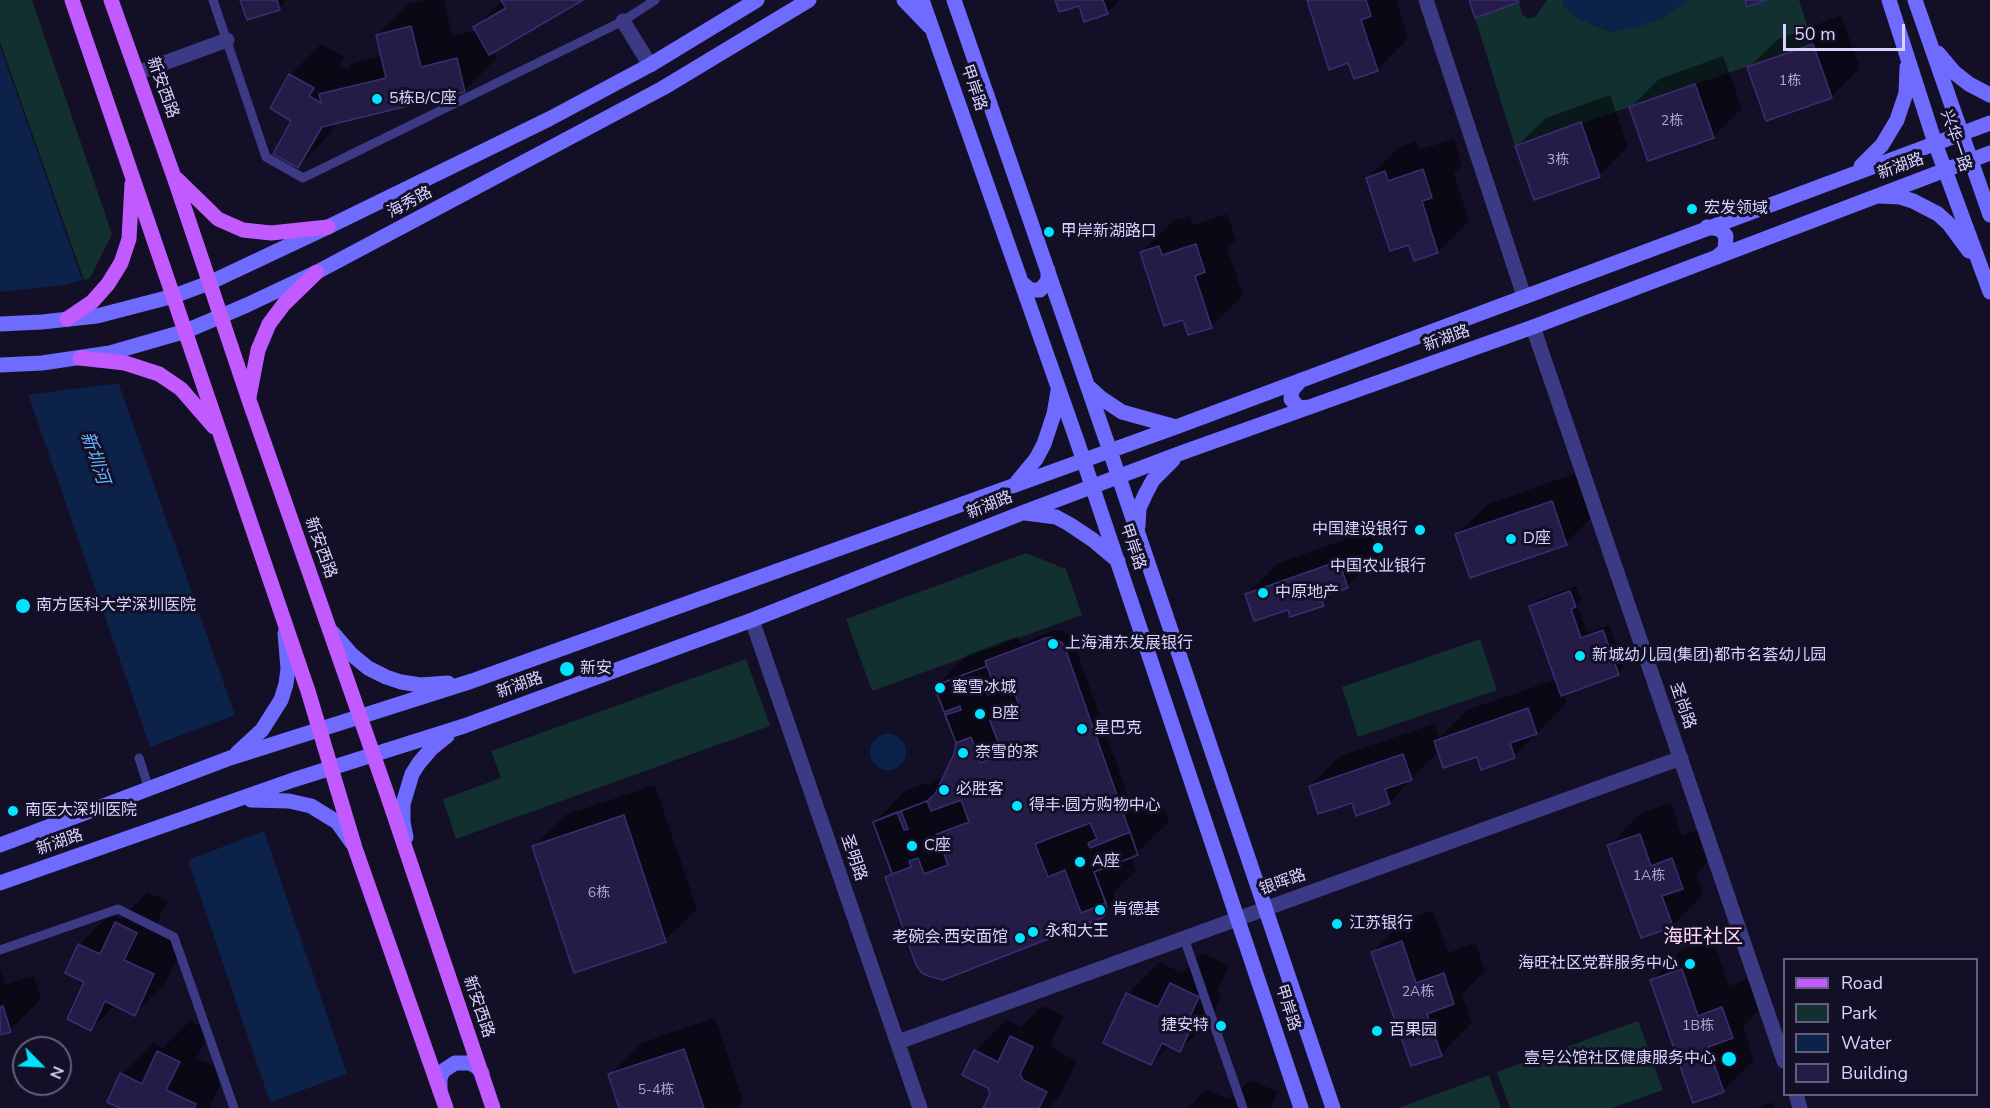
<!DOCTYPE html>
<meta charset="utf-8">
<style>
body{margin:0}
#map{position:relative;width:1990px;height:1108px;overflow:hidden;background:#130f26;font-family:"Nunito Sans",sans-serif}
canvas{display:block}
.legend{position:absolute;left:1783px;top:958px;width:195px;height:138px;box-sizing:border-box;background:#130f26;border:2px solid #625e7d;margin:0;padding:8px 10px;list-style:none;font-size:18px;color:#d9d4ff}
.legend li{display:flex;align-items:center;gap:12px;height:30px}
.legend b{width:30px;border:2px solid #625e7d}
.north{position:absolute;left:12px;top:1036px;width:60px;height:60px;box-sizing:border-box;background:#130f26;border:2px solid #625e7d;border-radius:50%;rotate:114deg;font-size:16px;font-weight:700;line-height:24px;text-align:center;color:#d9d4ff}
.north::after{content:'';display:block;margin:auto;width:21px;height:27px;background:#00e5ff;clip-path:polygon(50% 0,100% 100%,50% 72%,0 100%)}
.scale{position:absolute;left:1783px;top:24px;width:122px;height:27px;box-sizing:border-box;border:3px solid #d9d4ff;border-top:0;padding-left:8px;font-size:18px;line-height:21px;white-space:nowrap;color:#d9d4ff;-webkit-text-stroke:4px #130f26;paint-order:stroke}
</style>
<div id="map">
<canvas width="1990" height="1108"></canvas>
<ul class="legend">
<li><b style="height:8px;background:#c25bff"></b>Road</li>
<li><b style="height:16px;background:#12302f"></b>Park</li>
<li><b style="height:16px;background:#0c2248"></b>Water</li>
<li><b style="height:16px;background:#241b47"></b>Building</li>
</ul>
<div class="north">N</div>
<div class="scale">50 m</div>
</div>
<script>
const ctx = document.querySelector('canvas').getContext('2d');
ctx.lineJoin = 'round';
function fill(path, color) { ctx.fillStyle = color; ctx.fill(path, 'evenodd'); }
const toPath = rows => new Path2D(rows.map(r => 'M' + r).join(''));
function stroke(path, color, width, dash) { ctx.strokeStyle = color; ctx.lineWidth = width; ctx.lineCap = dash ? 'butt' : 'round'; ctx.setLineDash(dash || []); ctx.stroke(path); }
function label(font, color, halo, rows, align = 'center') {
  ctx.font = font + ' "Nunito Sans","Noto Sans SC",sans-serif'; ctx.lineWidth = 6; ctx.setLineDash([]); ctx.textBaseline = 'middle'; ctx.strokeStyle = halo; ctx.fillStyle = color; for (const [text, x, y, turn = 0] of rows) {
    ctx.save(); ctx.translate(x, y); ctx.rotate((+turn || 0) * Math.PI / 180); ctx.textAlign = isNaN(turn) ? turn : align; if (halo) ctx.strokeText(text, 0, 0); ctx.fillText(text, 0, 0); ctx.restore();
  }
}
fill(toPath([
 [0,0,32,0,112,234,90,278,84,280,0,42],
 [1547,0,1563,0,1564,6,1572,14,1589,23,1611,32,1663,18,1687,0,1745,0,1748,6,1766,0,1799,0,1813,44,1515,146,1475,18,1519,2,1522,14,1528,18,1535,17],
 [1026,553,1066,569,1082,615,872,691,846,619],
 [1480,639,1497,690,1358,737,1342,687],
 [746,659,770,726,456,839,443,799,501,778,491,751],
 [1638,1021,1663,1090,1612,1108,1510,1108,1497,1072],
 [1489,1075,1501,1108,1401,1108,1401,1107]
]), '#12302f');
fill(toPath([
 [1563,0,1687,0,1663,18,1638,27,1611,32,1589,23,1572,14,1564,6],
 [0,46,235,715,150,747,0,313],
 '870 752a18 18 0 1 1 36 0a18 18 0 1 1-36 0Z',
 [264,831,347,1074,270,1102,188,860]
]), '#0c2248');
fill(toPath([
 [84,280,120,383,25,395,0,322,0,292,64,285]
]), '#130f26');
fill(toPath([
 [242,0,287,0,279,8],
 [425,0,444,0,452,36,477,30,475,28,502,0,580,0,494,51,496,59,465,90,337,122,329,135,298,167,290,75,321,44,344,57,339,65,347,69,352,64,382,56,377,35,408,4],
 [1057,0,1120,0,1107,13,1080,4],
 [1308,0,1396,0,1408,39,1377,70,1349,62],
 [1841,16,1860,68,1831,97,1749,67,1778,39],
 [1723,56,1742,108,1713,137,1631,107,1659,79],
 [1610,95,1628,147,1599,176,1517,146,1546,118],
 [1454,139,1462,165,1454,174,1469,221,1438,252,1410,243,1368,178,1399,147,1416,141,1419,150],
 [1227,214,1236,240,1227,248,1243,295,1211,326,1184,318,1141,253,1173,221,1190,216,1193,225],
 [1583,471,1597,512,1566,543,1456,535,1488,504],
 [1370,531,1379,555,1347,586,1338,590,1323,604,1289,608,1247,594,1278,563],
 [1576,586,1581,600,1577,604,1587,633,1609,625,1624,668,1618,674,1564,693,1567,702,1514,757,1439,750,1389,803,1352,801,1310,786,1342,755,1434,724,1439,738,1467,710,1557,679,1531,606,1537,600],
 [1055,630,1066,632,1073,640,1134,813,1161,802,1169,822,1137,853,1131,856,1136,871,1113,893,1115,898,1113,905,1101,917,887,877,893,871,874,822,905,791,929,782,930,785,934,780,945,776,956,754,957,743,936,686,967,655,1018,636,1021,644],
 [655,785,697,909,665,940,533,847,565,815],
 [1671,803,1682,836,1703,828,1713,856,1696,874,1703,894,1672,926,1609,846,1640,814],
 [147,892,167,901,154,929,184,943,166,983,134,1014,115,1005,91,1029,86,981,79,945,110,914,121,919],
 [1433,910,1448,953,1475,943,1485,971,1462,994,1472,1023,1441,1054,1372,952,1404,921],
 [1713,939,1729,986,1754,977,1764,1006,1743,1026,1754,1060,1723,1091,1652,980,1683,949],
 [1202,953,1229,965,1217,992,1222,994,1211,1019,1180,1050,1170,1045,1151,1064,1105,1042,1127,994,1159,962,1182,973],
 [0,968,5,985,34,976,41,999,10,1030,0,1034],
 [1043,1006,1064,1016,1051,1042,1054,1049,1077,1061,1059,1097,1049,1108,985,1108,991,1094,975,1051,1006,1020,1021,1027],
 [715,1018,743,1101,736,1108,621,1108,610,1075,641,1043],
 [190,1021,210,1030,197,1058,226,1072,209,1108,123,1108,122,1074,153,1043,163,1048],
 [1250,1080,1278,1092,1270,1108,1188,1108,1207,1089,1230,1100],
 [1772,1102,1774,1108,1756,1108]
]), '#0007');
const building = toPath([
 [240,0,277,0,280,10,247,20,240,0],
 [501,0,583,0,489,55,473,27,506,8,501,0],
 [1055,0,1103,0,1108,14,1084,22,1079,6,1059,12,1055,0],
 [1307,0,1366,0,1371,16,1361,20,1378,71,1354,79,1348,63,1329,70,1307,0],
 [1469,0,1518,0,1519,2,1475,18,1469,0],
 [1745,0,1766,0,1747,7,1745,0],
 [411,26,421,67,457,58,465,92,322,127,298,168,273,154,291,121,270,108,289,74,314,88,309,96,321,103,319,94,386,78,376,35,411,26],
 [1813,44,1832,98,1766,121,1747,67,1813,44],
 [1695,84,1714,138,1648,161,1629,107,1695,84],
 [1581,122,1600,177,1534,200,1515,146,1581,122],
 [1423,169,1432,198,1422,201,1438,253,1414,261,1409,245,1390,251,1366,178,1385,171,1388,181,1423,169],
 [1196,244,1205,272,1195,276,1212,328,1188,335,1183,320,1164,326,1140,252,1159,246,1162,255,1196,244],
 [1552,501,1567,545,1470,578,1455,534,1552,501],
 [1339,561,1348,588,1321,597,1324,606,1290,617,1288,610,1254,621,1245,594,1339,561],
 [1570,591,1576,607,1571,609,1581,638,1603,630,1619,675,1561,696,1529,606,1570,591],
 [1052,637,1062,643,1065,648,1138,855,1094,872,1107,907,1105,915,1102,918,943,980,928,976,921,972,916,965,885,877,892,874,873,822,927,801,935,794,954,754,956,743,934,686,987,666,985,661,1046,638,1052,637],
 [987,666,993,683,990,685,992,690,987,691,988,695,1012,686,1021,710,990,721,1003,755,980,763,971,737,956,743,945,715,961,710,960,706,944,712,934,686,987,666],
 [1528,708,1537,734,1510,743,1515,758,1481,770,1477,757,1443,768,1434,741,1528,708],
 [1403,754,1412,780,1385,789,1390,804,1356,816,1352,803,1318,814,1309,786,1403,754],
 [961,800,969,822,937,834,948,865,924,874,918,858,909,861,911,867,892,874,873,822,897,812,904,830,908,829,901,811,927,801,931,811,961,800],
 [624,815,666,942,574,973,532,846,624,815],
 [1090,823,1097,839,1088,843,1090,848,1130,832,1138,855,1094,872,1106,903,1081,913,1065,870,1048,877,1035,844,1090,823],
 [1640,834,1651,866,1672,858,1683,889,1662,896,1673,927,1641,938,1607,845,1640,834],
 [115,922,137,933,124,960,154,974,135,1016,105,1001,91,1031,67,1019,84,982,65,973,78,944,100,954,115,922],
 [1402,941,1416,983,1444,973,1454,1004,1427,1014,1442,1056,1411,1066,1371,952,1402,941],
 [1682,969,1698,1016,1722,1007,1733,1038,1708,1047,1724,1092,1693,1103,1650,980,1682,969],
 [1170,983,1199,997,1187,1023,1192,1026,1180,1052,1162,1043,1151,1065,1103,1043,1126,993,1158,1007,1170,983],
 [3,1006,11,1032,0,1035,0,1007,3,1006],
 [1010,1036,1033,1047,1020,1074,1023,1080,1047,1092,1039,1108,983,1108,990,1094,988,1088,962,1075,974,1050,998,1062,1010,1036],
 [684,1049,704,1108,619,1108,608,1074,684,1049],
 [157,1051,180,1062,166,1090,196,1104,194,1108,120,1108,107,1102,120,1073,142,1084,157,1051]
]);
fill(building, '#241b47');
stroke(building, '#3b2d73', 1.5);
stroke(toPath([
 [213,0,266,157,303,178,623,21,655,0],
 [139,758,149,789],
 [1184,938,1243,1108],
 [0,950,118,909,174,937,234,1108]
]), '#3d3a85', 9);
stroke(toPath([
 [1426,0,1524,296],
 [623,21,650,65],
 [137,73,227,40],
 [1533,327,1784,1061],
 [752,620,920,1108],
 [898,1042,1681,758],
 [1796,1094,1800,1108]
]), '#3d3a85', 15);
stroke(toPath([
 [904,0,929,26],
 [922,0,1076,438,1301,1108],
 [954,0,1110,451,1333,1108],
 [1889,0,1935,143,1990,292],
 [1915,0,1990,215],
 [1938,53,1955,73,1969,84,1990,95],
 [1861,166,1882,145,1897,120,1906,93,1907,67],
 [1880,196,1900,197,1913,201,1938,214,1949,224,1969,251],
 [1707,227,1720,229,1726,236,1725,250,1717,257],
 [1022,283,1030,290,1040,290,1048,281,1048,270],
 [0,324,42,322,97,316,174,296,209,283,328,227,549,119,650,65,757,0],
 [0,365,42,363,110,353,186,331,247,305,317,272,663,88,809,0],
 [1301,380,1292,390,1291,399,1297,406,1301,408,1310,407],
 [1090,388,1101,398,1122,412,1176,427],
 [1017,482,1036,459,1044,444,1054,414,1058,391],
 [1025,513,1056,517,1069,524,1093,540,1118,561],
 [1138,526,1139,508,1146,493,1153,480,1173,460],
 [332,632,351,654,368,668,386,677,401,682,420,685,448,683],
 [237,753,262,730,281,700,286,684,288,669,285,633],
 [251,800,289,801,311,806,337,822,352,843],
 [406,837,403,822,403,804,412,774,419,763,431,749,447,736],
 [0,845,230,758,472,681,1176,427,1990,123],
 [0,883,293,780,464,726,752,620,1022,513,1181,453,1533,327,1990,153],
 [440,1090,440,1078,443,1071,455,1063,470,1063,477,1067,482,1073]
]), '#6f6bff', 15);
stroke(toPath([
 [72,0,308,691,355,848,446,1108],
 [111,0,174,177,249,400,386,791,493,1108],
 [177,179,218,219,243,230,271,233,328,227],
 [67,319,92,302,108,284,121,263,129,239,132,184],
 [80,358,125,363,159,374,181,389,214,427],
 [249,397,258,350,269,324,284,304,317,272]
]), '#c25bff', 15);
for (const [x, y, r, color] of [
 [377,99,6,"#00e5ff"],
 [1692,209,6,"#00e5ff"],
 [1049,232,6,"#00e5ff"],
 [1420,530,6,"#00e5ff"],
 [1511,539,6,"#00e5ff"],
 [1378,548,6,"#00e5ff"],
 [1263,593,6,"#00e5ff"],
 [23,606,8,"#00e5ff"],
 [1053,644,6,"#00e5ff"],
 [1580,656,6,"#00e5ff"],
 [567,669,8,"#00e5ff"],
 [940,688,6,"#00e5ff"],
 [980,714,6,"#00e5ff"],
 [1082,729,6,"#00e5ff"],
 [963,753,6,"#00e5ff"],
 [944,790,6,"#00e5ff"],
 [1017,806,6,"#00e5ff"],
 [13,811,6,"#00e5ff"],
 [912,846,6,"#00e5ff"],
 [1080,862,6,"#00e5ff"],
 [1100,910,6,"#00e5ff"],
 [1337,924,6,"#00e5ff"],
 [1033,932,6,"#00e5ff"],
 [1020,938,6,"#00e5ff"],
 [1690,964,6,"#00e5ff"],
 [1221,1026,6,"#00e5ff"],
 [1377,1031,6,"#00e5ff"],
 [1729,1059,8,"#00e5ff"]
]) { const dot = new Path2D(); dot.arc(x, y, r, 0, 2 * Math.PI); ctx.fillStyle = color; ctx.fill(dot); stroke(dot, '#130f26', 2); }
label('14px', '#aca6d1', null, [
 ["1栋",1790,82],
 ["2栋",1672,122],
 ["3栋",1558,161],
 ["1A栋",1649,877],
 ["6栋",599,894],
 ["2A栋",1418,993],
 ["1B栋",1698,1027],
 ["5-4栋",656,1091]
]);
label('16px', '#d9d4ff', '#130f26', [
 ["新安西路",162,88,70],
 ["甲岸路",973,88,71],
 ["兴华一路",1955,141,71],
 ["新湖路",1901,167,-20],
 ["海秀路",410,203,-28],
 ["新湖路",1447,339,-20],
 ["新湖路",990,506,-22],
 ["甲岸路",1132,547,71],
 ["新安西路",320,548,70],
 ["新湖路",520,686,-20],
 ["圣尚路",1682,706,71],
 ["新湖路",60,843,-19],
 ["圣明路",853,858,71],
 ["银晖路",1283,883,-20],
 ["新安西路",478,1007,71],
 ["甲岸路",1287,1008,72]
]);
label('16px', '#d9d4ff', '#130f26', [
 ["5栋B/C座",389,99],
 ["宏发领域",1704,209],
 ["甲岸新湖路口",1061,232],
 ["中国建设银行",1408,530,"right"],
 ["D座",1523,539],
 ["中国农业银行",1378,567,"center"],
 ["中原地产",1275,593],
 ["南方医科大学深圳医院",36,606],
 ["上海浦东发展银行",1065,644],
 ["新城幼儿园(集团)都市名荟幼儿园",1592,656],
 ["新安",580,669],
 ["蜜雪冰城",952,688],
 ["B座",992,714],
 ["星巴克",1094,729],
 ["奈雪的茶",975,753],
 ["必胜客",956,790],
 ["得丰·圆方购物中心",1029,806],
 ["南医大深圳医院",25,811],
 ["C座",924,846],
 ["A座",1092,862],
 ["肯德基",1112,910],
 ["江苏银行",1349,924],
 ["永和大王",1045,932],
 ["老碗会·西安面馆",1008,938,"right"],
 ["海旺社区党群服务中心",1678,964,"right"],
 ["捷安特",1209,1026,"right"],
 ["百果园",1389,1031],
 ["壹号公馆社区健康服务中心",1716,1059,"right"]
], 'left');
label('italic 18px', '#62b6ff', '#130f26', [
 ["新圳河",94,458,71]
]);
label('20px', '#ffd6f0', '#130f26', [
 ["海旺社区",1703,938]
]);
</script>
